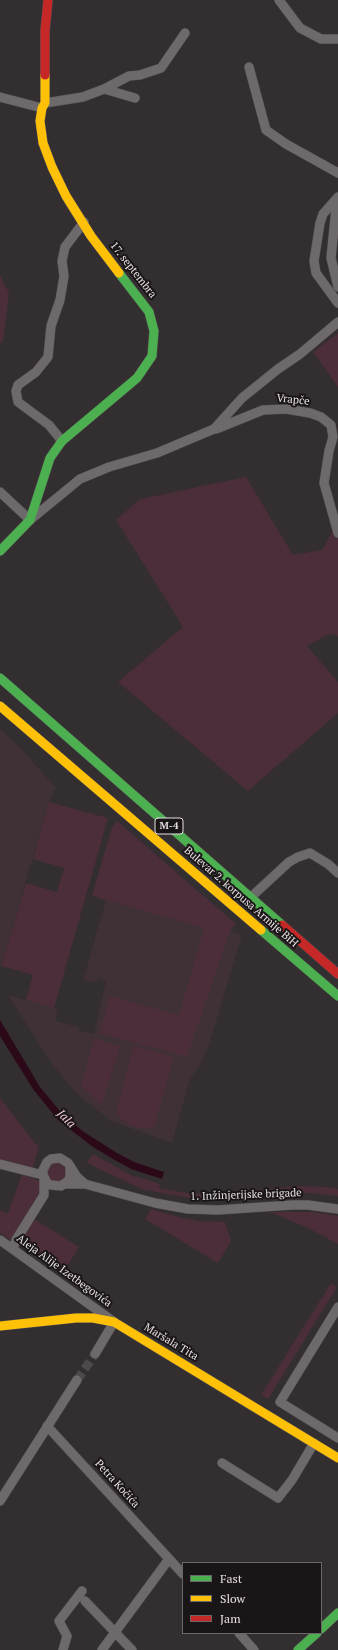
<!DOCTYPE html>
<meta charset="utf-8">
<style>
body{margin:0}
#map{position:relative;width:338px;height:1650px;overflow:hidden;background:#332e30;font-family:"PT Serif",serif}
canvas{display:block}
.legend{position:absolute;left:182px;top:1562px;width:140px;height:72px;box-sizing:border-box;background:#1a1617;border:1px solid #6c6768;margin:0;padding:5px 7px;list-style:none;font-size:12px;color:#e6e0e2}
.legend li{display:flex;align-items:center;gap:8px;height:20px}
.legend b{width:20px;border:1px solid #6c6768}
</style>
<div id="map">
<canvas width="338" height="1650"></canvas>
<ul class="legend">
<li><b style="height:5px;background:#4caf50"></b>Fast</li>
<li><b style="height:5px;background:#ffc107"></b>Slow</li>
<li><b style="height:5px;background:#c62828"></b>Jam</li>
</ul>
</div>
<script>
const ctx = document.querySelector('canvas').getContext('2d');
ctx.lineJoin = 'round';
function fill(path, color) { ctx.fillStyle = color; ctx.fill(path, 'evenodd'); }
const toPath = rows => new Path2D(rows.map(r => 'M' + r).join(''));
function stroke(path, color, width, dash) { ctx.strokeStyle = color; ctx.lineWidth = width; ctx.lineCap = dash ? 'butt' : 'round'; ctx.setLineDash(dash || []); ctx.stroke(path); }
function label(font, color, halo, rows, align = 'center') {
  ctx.font = font + ' "PT Serif",serif'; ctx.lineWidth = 4; ctx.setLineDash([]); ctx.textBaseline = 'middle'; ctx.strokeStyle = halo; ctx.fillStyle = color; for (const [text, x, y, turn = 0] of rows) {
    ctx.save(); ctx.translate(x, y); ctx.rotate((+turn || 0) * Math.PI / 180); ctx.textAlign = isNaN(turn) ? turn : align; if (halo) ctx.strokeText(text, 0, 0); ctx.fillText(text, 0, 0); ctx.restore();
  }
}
fill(toPath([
 [0,729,17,744,56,788,49,802,1,966,0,965],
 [117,821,236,924,230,931,242,935,209,1045,201,1064,190,1079,172,1143,111,1121,77,1094,51,1063,8,995,58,1009,55,1021,79,1027,78,1031,94,1034,106,981,98,979,97,983,83,980,106,900,92,896,112,827]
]), '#3f3136');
fill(toPath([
 [0,275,9,293,3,341,0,343],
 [338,333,338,387,313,352],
 [246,477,293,555,322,550,338,522,338,636,329,634,307,646,338,682,338,713,248,791,118,682,183,627,116,520,140,499],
 [49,802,108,818,54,1008,26,1000,33,975,1,966,26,883,57,892,64,868,33,859],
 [117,821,236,924,230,931,187,1057,99,1033,110,996,179,1015,204,928,92,896,112,827],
 [94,1038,120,1047,102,1105,81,1086],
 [134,1045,174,1057,154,1127,142,1128,132,1126,121,1119,116,1112],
 [0,1098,35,1143,39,1146,33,1168,0,1159],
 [93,1154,131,1175,160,1184,159,1188,187,1193,204,1194,303,1186,324,1187,338,1189,338,1196,310,1193,287,1193,204,1199,191,1198,166,1194,142,1189,97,1168,87,1162],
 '47 1172a10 10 0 1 1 20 0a10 10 0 1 1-20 0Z',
 [22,1174,39,1181,41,1185,38,1195,12,1241,0,1233,0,1210,8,1213],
 [151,1209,179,1217,199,1221,225,1222,231,1241,218,1263,145,1219],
 [270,1212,313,1212,338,1216,338,1244,306,1227],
 [31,1217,79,1247,63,1273,16,1240],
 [331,1283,337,1287,268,1399,261,1395]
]), '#4b2e3a');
fill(toPath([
 [0,1020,40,1087,64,1116,84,1132,117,1153,134,1162,164,1172,162,1179,131,1169,113,1159,93,1147,58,1120,33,1089,0,1036]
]), '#2c0919');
stroke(toPath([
 [77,1380,95,1354]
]), '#4e494b', 9, [9, 4.5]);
const street = toPath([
 [279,0,300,28,321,39,338,39],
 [249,67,266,130,286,144,338,173],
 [104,89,129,76,140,75,161,68,185,33],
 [0,97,42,108],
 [45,103,83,97,104,89,135,98],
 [338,197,323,214,320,223,314,261,316,273,338,303],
 [337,198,331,258,338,287],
 [216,429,263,410,286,409,310,413,321,417,331,425,333,437,329,451,324,483,338,533],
 [62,441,49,425,18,402,16,391,18,385,36,372,48,357,51,326,60,300,64,276,62,261,65,247,84,222],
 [0,492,30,520,80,479,109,467,157,453,214,429,242,398,278,369,300,354,338,322],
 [250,898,289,862,298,857,310,853,328,864,338,873],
 [0,1164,43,1175],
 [70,1167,70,1177,68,1181,61,1186,51,1185,47,1183,43,1175,43,1170,47,1162,51,1159,60,1158,68,1163,77,1177,85,1184],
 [65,1184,85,1184,155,1203,188,1209,218,1210,292,1205,308,1205,338,1209],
 [0,1240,114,1322,95,1354],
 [13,1249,16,1240,44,1195,44,1179],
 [338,1307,280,1402,338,1438],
 [47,1426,183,1574],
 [222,1463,278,1498,292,1480,314,1443],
 [0,1501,77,1380],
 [85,1601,132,1650],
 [239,1633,254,1650],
 [63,1650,67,1636,59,1621,82,1591],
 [102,1650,169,1559]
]);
const fast = toPath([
 [0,551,30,520,50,458,62,441,137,378,152,356,154,331,149,312,119,273],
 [0,678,282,925],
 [261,930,338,996],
 [321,1629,338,1613],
 [298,1650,317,1633]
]);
const slow = toPath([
 [45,75,45,103,42,108,40,121,43,143,52,167,66,196,91,236,119,273],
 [0,706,261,930],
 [0,1326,76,1318,93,1318,114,1322,338,1458]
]);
const jam = toPath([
 [45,75,45,31,48,0],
 [282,925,338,974]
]);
stroke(street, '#4f4b4d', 10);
stroke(fast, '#4f4b4d', 10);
stroke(slow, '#4f4b4d', 10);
stroke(jam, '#4f4b4d', 10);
stroke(street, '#6e6a6c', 9);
stroke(fast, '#4caf50', 9);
stroke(slow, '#ffc107', 9);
stroke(jam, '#c62828', 9);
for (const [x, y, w] of [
 [169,826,28]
]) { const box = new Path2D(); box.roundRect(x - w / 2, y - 8, w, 16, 3); ctx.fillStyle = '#1a1617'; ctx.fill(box); stroke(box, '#e6e0e2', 1); }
label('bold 10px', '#e6e0e2', null, [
 ["M-4",169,826]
]);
label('11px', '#e6e0e2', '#1a1617', [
 ["17. septembra",133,270,52],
 ["Vrapče",293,400,6],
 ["Bulevar 2. korpusa Armije BiH",241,897,41],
 ["1. Inžinjerijske brigade",246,1195,-2],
 ["Aleja Alije Izetbegovića",64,1271,36],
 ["Maršala Tita",171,1342,31],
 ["Petra Kočića",117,1484,48]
]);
label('italic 12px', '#fcccdd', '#1a1617', [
 ["Jala",66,1119,45]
]);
</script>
